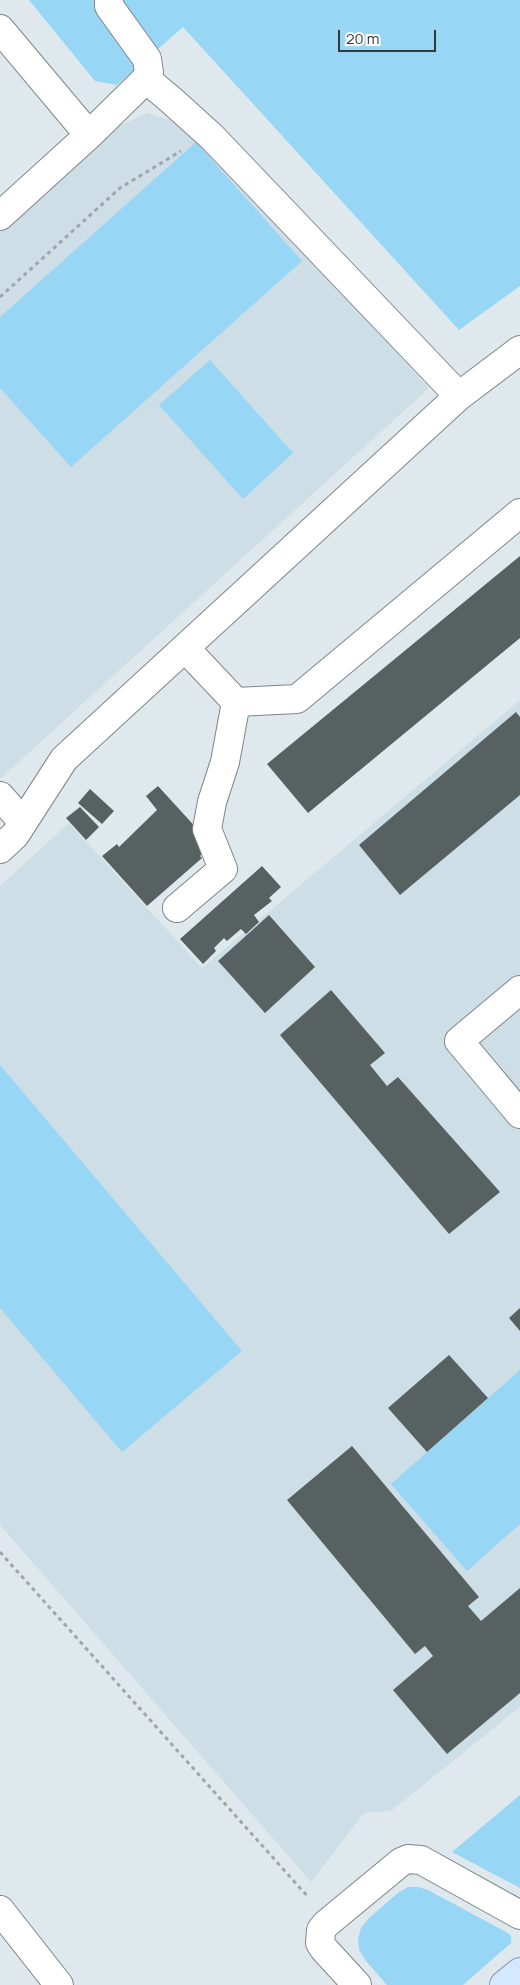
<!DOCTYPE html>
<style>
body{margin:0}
#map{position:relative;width:520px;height:1985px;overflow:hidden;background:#dfe8ec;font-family:Manrope,sans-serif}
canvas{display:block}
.scale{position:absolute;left:338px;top:30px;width:98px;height:22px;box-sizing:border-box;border:2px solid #35383a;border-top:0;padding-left:6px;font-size:15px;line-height:18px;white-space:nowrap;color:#35383a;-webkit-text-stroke:4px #fff;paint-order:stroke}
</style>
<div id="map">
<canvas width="520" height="1985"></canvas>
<div class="scale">20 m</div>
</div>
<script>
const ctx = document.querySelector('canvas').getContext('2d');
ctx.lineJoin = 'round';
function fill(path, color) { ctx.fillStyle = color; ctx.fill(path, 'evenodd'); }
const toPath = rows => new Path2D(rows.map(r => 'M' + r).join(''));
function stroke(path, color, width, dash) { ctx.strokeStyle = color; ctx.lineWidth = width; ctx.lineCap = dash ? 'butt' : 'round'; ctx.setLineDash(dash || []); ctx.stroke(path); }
fill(toPath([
 [148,113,187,125,429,388,0,779,0,232,110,130],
 [520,700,520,1707,391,1811,364,1813,311,1882,0,1525,0,886,69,823,202,968]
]), '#cedee6');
fill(toPath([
 [29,0,520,0,520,286,459,330,183,27,117,85,95,81],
 [196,142,302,261,71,467,0,388,0,317],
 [210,360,293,453,243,499,159,405],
 [0,1065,242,1351,122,1452,0,1308],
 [520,1370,520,1524,467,1571,391,1484],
 [520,1795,520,1888,452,1852],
 [408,1887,418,1887,428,1890,508,1933,511,1936,511,1943,463,1985,387,1985,366,1961,359,1950,358,1939,361,1928,369,1918,399,1892]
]), '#97d7f5');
fill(toPath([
 [520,556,520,638,308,813,267,764],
 [516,712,520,717,520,795,400,895,359,845],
 [158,786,211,844,200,856,202,858,147,906,102,856,117,844,119,847,157,810,146,796],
 [90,789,114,811,102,824,78,803],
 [80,807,99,827,86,840,66,818],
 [262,866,281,887,269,898,272,901,254,915,259,922,246,934,241,929,227,941,224,938,214,948,216,951,203,964,180,939],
 [269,915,315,967,265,1013,218,961],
 [331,990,385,1053,370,1065,387,1086,398,1077,500,1192,449,1234,280,1035],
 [520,1308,520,1331,509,1318],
 [449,1355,488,1398,427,1452,388,1408],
 [352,1446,479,1597,468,1606,481,1621,520,1588,520,1693,447,1754,393,1690,433,1656,425,1646,415,1654,287,1500]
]), '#586162');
const minor = toPath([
 [0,29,89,135],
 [146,79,171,100,212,137,459,396],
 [0,216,89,135,146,79,149,73,147,59,109,6,109,0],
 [185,648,236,702,297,699,520,513],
 [0,796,23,822],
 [0,849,15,835,64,759,459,396,520,350],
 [177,908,223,869,207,829,212,802,225,762,236,702],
 [520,990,459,1041,520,1114],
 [0,1910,59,1985],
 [357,1985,324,1949,320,1943,321,1930,326,1924,401,1862,408,1859,421,1860,520,1915]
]);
const major = toPath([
 [504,1985,520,1972]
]);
stroke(minor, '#7e868a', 30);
stroke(major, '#8aa0b9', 30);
stroke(toPath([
 [0,297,120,188,181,151],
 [0,1552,309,1898]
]), '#9fa6a9', 3, [4, 4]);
stroke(minor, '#fff', 28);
stroke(major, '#d4e8fe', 28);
</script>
